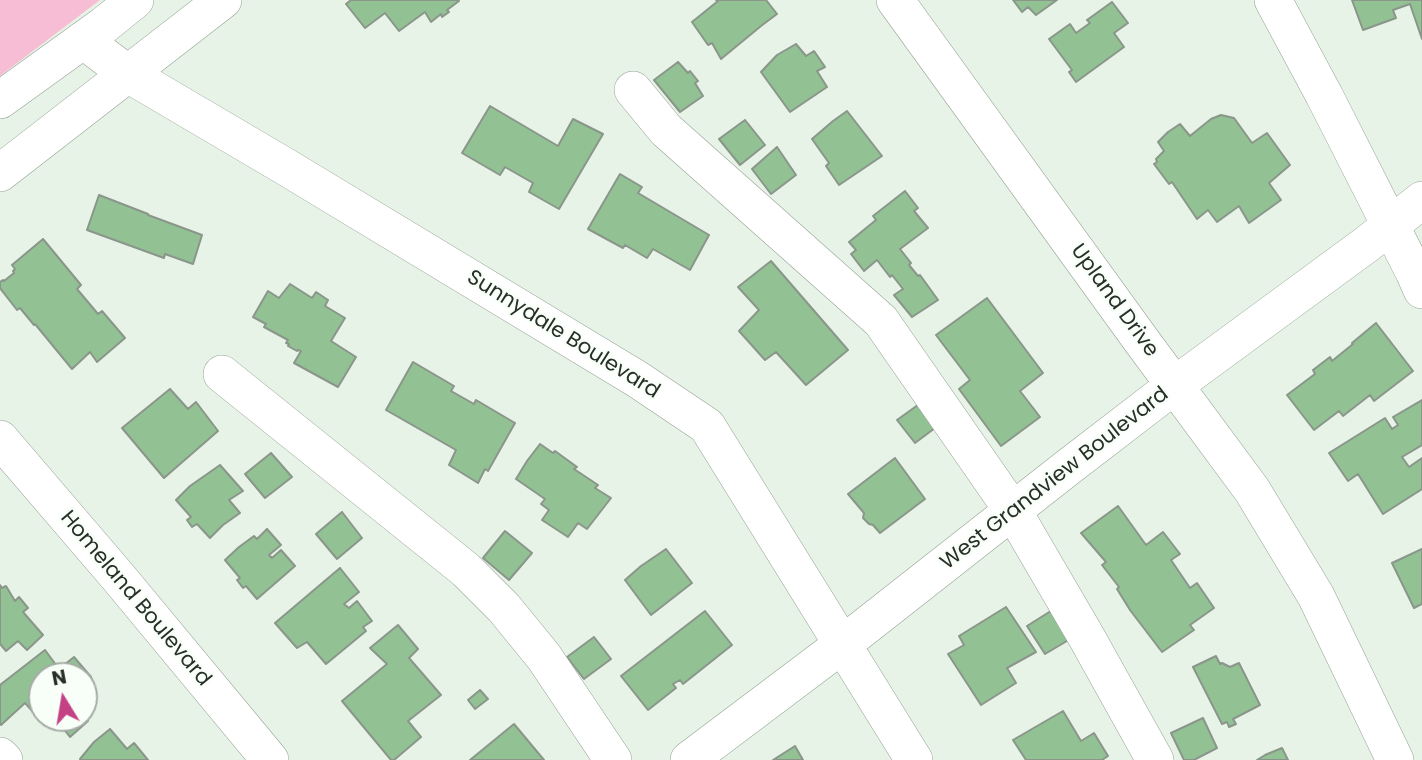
<!DOCTYPE html>
<style>
body{margin:0}
#map{position:relative;width:1422px;height:760px;overflow:hidden;background:#e7f3e7;font-family:Poppins,sans-serif}
canvas{display:block}
.north{position:absolute;left:28px;top:662px;width:70px;height:70px;box-sizing:border-box;background:#f7fff8;border:2px solid #a5aba5;border-radius:50%;rotate:349deg;font-size:19px;font-weight:700;line-height:28px;text-align:center;color:#292e29}
.north::after{content:'';display:block;margin:auto;width:24px;height:32px;background:#c54185;clip-path:polygon(50% 0,100% 100%,50% 72%,0 100%)}
</style>
<div id="map">
<canvas width="1422" height="760"></canvas>
<div class="north">N</div>
</div>
<script>
const ctx = document.querySelector('canvas').getContext('2d');
ctx.lineJoin = 'round';
function fill(path, color) { ctx.fillStyle = color; ctx.fill(path, 'evenodd'); }
const toPath = rows => new Path2D(rows.map(r => 'M' + r).join(''));
function stroke(path, color, width, dash) { ctx.strokeStyle = color; ctx.lineWidth = width; ctx.lineCap = dash ? 'butt' : 'round'; ctx.setLineDash(dash || []); ctx.stroke(path); }
function label(font, color, halo, rows, align = 'center') {
  ctx.font = font + ' Poppins,sans-serif'; ctx.lineWidth = 5; ctx.setLineDash([]); ctx.textBaseline = 'middle'; ctx.strokeStyle = halo; ctx.fillStyle = color; for (const [text, x, y, turn = 0] of rows) {
    ctx.save(); ctx.translate(x, y); ctx.rotate((+turn || 0) * Math.PI / 180); ctx.textAlign = isNaN(turn) ? turn : align; if (halo) ctx.strokeText(text, 0, 0); ctx.fillText(text, 0, 0); ctx.restore();
  }
}
fill(toPath([
 [0,0,100,0,0,76]
]), '#f6bdd4');
const building = toPath([
 [351,0,458,0,459,1,447,10,449,12,442,17,441,14,431,22,425,12,399,31,385,13,365,28,346,4,351,0],
 [716,0,766,0,777,14,761,26,721,59,712,43,708,45,692,22,718,1,716,0],
 [1013,0,1057,0,1036,15,1028,7,1022,12,1013,0],
 [1352,0,1422,0,1422,39,1410,4,1393,10,1396,18,1363,30,1352,0],
 [1112,2,1128,23,1114,33,1124,47,1076,82,1069,72,1072,70,1049,39,1070,24,1076,33,1090,23,1087,20,1112,2],
 [796,44,806,56,814,51,825,67,817,71,827,87,790,112,761,72,777,55,796,44],
 [678,62,688,73,690,71,698,81,695,83,703,96,680,112,654,80,678,62],
 [490,106,558,146,573,119,603,134,559,209,529,192,533,183,505,167,500,175,462,153,490,106],
 [847,111,882,156,839,185,826,166,829,163,812,139,833,121,847,111],
 [1221,115,1234,118,1252,143,1267,133,1290,165,1269,183,1281,200,1249,223,1239,206,1217,222,1208,210,1197,219,1172,182,1169,184,1154,164,1157,162,1156,159,1164,151,1158,142,1168,132,1180,124,1190,136,1211,119,1221,115],
 [745,120,765,145,740,165,719,139,745,120],
 [777,147,796,175,771,194,752,169,777,147],
 [620,174,642,187,638,193,709,235,690,270,653,249,647,258,625,245,623,248,588,229,620,174],
 [905,191,918,208,914,211,928,228,900,249,911,263,909,265,918,276,920,275,938,300,912,317,894,295,903,289,892,275,890,277,877,260,864,271,851,254,856,250,849,242,876,220,873,216,905,191],
 [99,195,148,214,148,215,202,235,193,264,165,254,164,258,87,230,99,195],
 [43,239,81,285,77,289,98,314,102,311,125,338,97,362,90,352,72,369,35,324,34,325,20,308,17,310,0,288,0,282,3,280,4,281,14,273,13,271,15,269,12,265,43,239],
 [771,261,848,350,806,385,776,352,765,360,739,331,759,310,738,287,771,261],
 [290,284,312,298,316,292,328,300,325,306,345,318,331,341,356,357,338,387,294,363,301,351,298,350,297,351,288,346,289,344,286,343,288,340,264,327,266,324,253,317,268,291,279,298,290,284],
 [987,298,1043,373,1020,391,1040,417,1001,446,959,389,970,380,936,335,987,298],
 [1376,323,1413,371,1374,401,1370,395,1343,416,1339,411,1314,430,1287,395,1315,374,1313,370,1330,357,1332,361,1353,344,1352,343,1376,323],
 [413,362,454,386,451,391,474,404,476,400,515,423,488,471,485,469,478,483,449,465,456,450,386,410,413,362],
 [170,389,188,409,196,402,218,431,164,478,122,428,170,389],
 [1422,400,1422,445,1402,457,1409,467,1422,458,1422,489,1383,514,1358,474,1348,481,1329,453,1385,418,1392,429,1398,425,1393,417,1422,400],
 [922,402,939,425,915,443,897,420,922,402],
 [540,444,553,453,555,451,577,467,574,469,598,485,595,488,611,498,587,529,578,523,568,537,542,520,549,510,541,504,545,499,516,479,527,461,540,444],
 [271,453,292,477,265,498,245,474,271,453],
 [895,458,925,499,880,533,873,525,869,524,863,518,864,513,848,494,895,458],
 [220,465,243,491,229,500,240,513,223,525,210,538,197,524,192,527,187,520,191,517,176,500,190,486,220,465],
 [1118,506,1146,545,1163,532,1180,554,1171,560,1190,588,1197,583,1214,608,1190,625,1194,630,1162,652,1130,610,1117,589,1119,587,1102,565,1106,562,1081,533,1118,506],
 [342,512,362,538,337,559,316,534,342,512],
 [267,529,281,545,269,555,272,558,281,550,295,566,257,599,246,586,243,588,237,580,240,578,225,560,239,547,254,536,257,539,267,529],
 [505,531,532,553,509,580,483,558,505,531],
 [666,549,692,583,651,615,625,580,641,566,666,549],
 [1422,549,1422,604,1414,608,1392,563,1422,549],
 [340,568,359,592,344,604,349,608,357,601,372,621,363,627,366,631,326,664,307,642,297,648,275,623,340,568],
 [0,585,2,588,6,586,15,601,19,597,28,608,23,612,43,635,27,650,18,641,6,651,0,644,0,585],
 [1006,607,1036,652,1007,668,1016,683,981,705,948,654,964,645,959,636,1006,607],
 [1054,609,1072,638,1045,654,1027,626,1054,609],
 [705,611,732,645,683,684,680,680,673,684,676,688,648,710,621,676,705,611],
 [398,625,418,649,409,658,441,695,408,721,421,737,394,760,391,760,342,701,387,664,370,648,398,625],
 [594,637,611,659,584,679,567,657,594,637],
 [45,650,59,669,74,657,91,677,84,683,84,676,42,676,42,718,84,717,88,721,70,737,59,723,56,725,51,720,44,724,25,703,1,725,0,723,0,685,45,650],
 [1216,656,1220,664,1222,663,1230,667,1239,663,1260,705,1233,719,1236,724,1229,727,1227,722,1222,724,1193,667,1216,656],
 [480,690,488,699,475,709,468,700,480,690],
 [1063,711,1081,741,1094,733,1108,756,1102,760,1026,760,1013,740,1063,711],
 [1203,718,1217,748,1194,760,1184,760,1171,733,1203,718],
 [514,724,544,760,470,760,514,724],
 [110,729,127,749,134,743,148,760,81,760,80,759,94,742,110,729],
 [795,746,803,760,773,760,795,746],
 [1282,748,1288,760,1257,760,1265,755,1282,748]
]);
fill(building, '#92c194');
stroke(building, '#8b968b', 2);
const minor = toPath([
 [895,0,1141,340,1252,490,1316,596,1395,760],
 [1273,0,1324,95,1414,272,1422,290],
 [83,40,128,74,286,167,637,379,707,426,914,760],
 [633,90,666,130,881,321,1013,511,1087,638,1155,760],
 [0,100,104,25,135,0],
 [0,173,223,0],
 [222,374,466,570,504,608,544,657,613,760],
 [0,439,119,578,270,760],
 [0,756,4,760],
 [689,760,843,644,1067,468,1175,385,1367,244,1422,200]
]);
stroke(minor, '#95a195', 38);
stroke(minor, '#fff', 37);
label('21px', '#292e29', '#f7fff8', [
 ["Upland Drive",1114,301,54],
 ["Sunnydale Boulevard",563,335,32],
 ["West Grandview Boulevard",1055,479,-38],
 ["Homeland Boulevard",135,599,50]
]);
</script>
